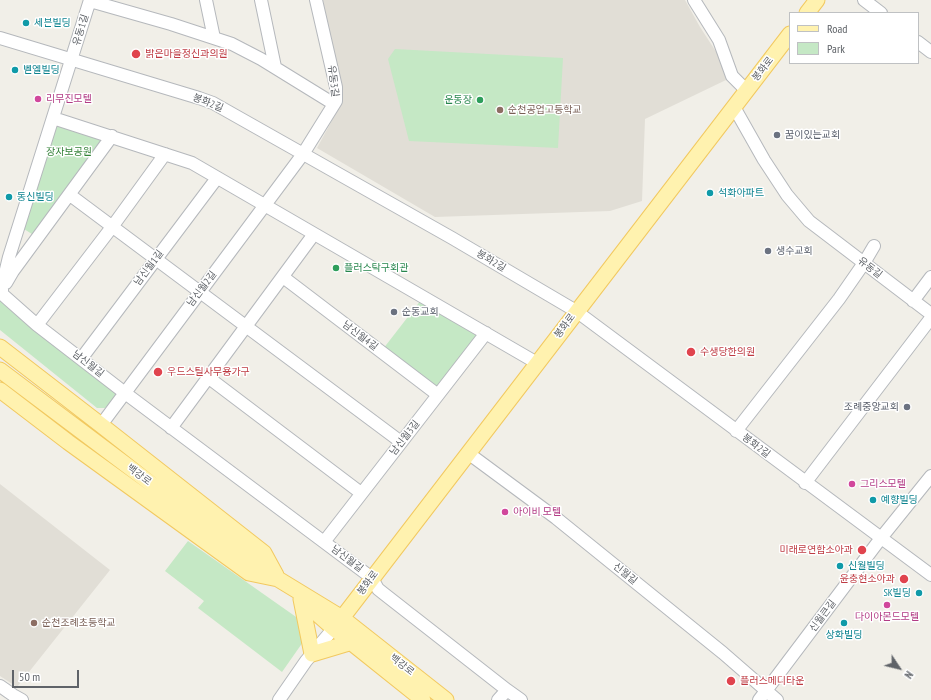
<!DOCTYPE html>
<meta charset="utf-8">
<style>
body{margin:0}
#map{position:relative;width:931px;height:700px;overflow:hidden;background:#f1efe8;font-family:"PT Sans Narrow",sans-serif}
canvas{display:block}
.legend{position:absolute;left:789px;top:12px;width:130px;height:52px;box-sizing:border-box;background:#fff;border:1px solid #bfc1c3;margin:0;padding:5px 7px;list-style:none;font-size:12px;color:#5f6368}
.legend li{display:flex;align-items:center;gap:8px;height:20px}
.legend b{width:20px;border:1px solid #bfc1c3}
.north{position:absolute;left:879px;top:648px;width:40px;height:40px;-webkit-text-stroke:3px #fff;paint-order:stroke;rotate:125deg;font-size:11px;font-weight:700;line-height:16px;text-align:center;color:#5f6368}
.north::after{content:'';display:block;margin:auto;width:14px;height:18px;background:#5f6368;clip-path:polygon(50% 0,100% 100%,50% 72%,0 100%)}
.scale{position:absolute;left:12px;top:670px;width:67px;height:18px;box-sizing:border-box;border:2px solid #5f6368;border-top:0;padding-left:5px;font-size:12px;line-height:14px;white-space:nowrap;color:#5f6368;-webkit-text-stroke:3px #fff;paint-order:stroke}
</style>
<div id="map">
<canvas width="931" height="700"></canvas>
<ul class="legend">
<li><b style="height:5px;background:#fff2af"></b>Road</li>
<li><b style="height:11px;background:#c5e8c5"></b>Park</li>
</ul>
<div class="north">N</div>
<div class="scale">50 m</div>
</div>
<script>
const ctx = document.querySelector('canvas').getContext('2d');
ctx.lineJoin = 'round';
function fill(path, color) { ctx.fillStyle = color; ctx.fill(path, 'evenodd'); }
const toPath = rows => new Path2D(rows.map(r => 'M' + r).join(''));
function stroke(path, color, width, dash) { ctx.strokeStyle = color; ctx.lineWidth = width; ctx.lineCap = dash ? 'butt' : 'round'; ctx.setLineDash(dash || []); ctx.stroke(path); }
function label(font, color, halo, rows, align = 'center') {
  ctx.font = font + ' "PT Sans Narrow","Noto Sans KR",sans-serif'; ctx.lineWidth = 3; ctx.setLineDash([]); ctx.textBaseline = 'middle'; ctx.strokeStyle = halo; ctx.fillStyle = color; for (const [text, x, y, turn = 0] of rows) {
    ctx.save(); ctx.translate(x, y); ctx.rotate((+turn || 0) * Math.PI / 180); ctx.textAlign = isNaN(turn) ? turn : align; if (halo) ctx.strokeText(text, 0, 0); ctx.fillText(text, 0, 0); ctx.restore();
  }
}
fill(toPath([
 [323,0,685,0,700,27,724,64,726,80,645,119,642,201,610,211,435,217,317,148,342,102],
 [0,484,110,570,17,687,0,676]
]), '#e1ded6');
fill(toPath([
 [395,49,563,58,558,148,409,141,388,59],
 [55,123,105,139,35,236,24,229],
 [0,299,117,394,111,402,105,408,97,408,0,330],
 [421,300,480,335,437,391,383,349],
 [188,541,299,619,303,642,282,672,198,608,204,601,165,571]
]), '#c5e8c5');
const minor = toPath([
 [90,0,9,257,2,286,2,294,37,325,125,393,372,578,378,589,383,593,507,690],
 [206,0,214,38],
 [261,0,275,67],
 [694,0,719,40,732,76,747,91],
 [864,0,881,13],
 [90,1,171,24,232,44,261,59,334,104],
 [0,38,199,98,213,103,452,238,576,311,931,575],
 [918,42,931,52],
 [734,107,764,160,787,195,809,221,931,314],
 [53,118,192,163,537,363],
 [70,195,401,442],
 [283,277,438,395],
 [6,283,13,271,112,136],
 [913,301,931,277],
 [37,325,112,227,165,154],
 [81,359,217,178],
 [209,378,361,493],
 [101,425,303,154,336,101,336,87,316,0],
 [171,428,314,234],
 [736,431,839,299,864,263,874,246],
 [468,453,556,518,723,653,777,700],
 [805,483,931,318],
 [324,542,486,333],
 [0,686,13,695,22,700],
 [279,700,306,661,339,622],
 [498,700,507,690,521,700],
 [759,700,881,538,931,476]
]);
const major = toPath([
 [807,13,817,0],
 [0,347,101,425,264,553,276,575],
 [0,370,274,576],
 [0,390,68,442,249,573,278,579,342,618,446,700],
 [301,599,312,654,352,642],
 [307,605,333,628,423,700],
 [342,618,790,34]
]);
stroke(minor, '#b5b8bc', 14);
stroke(major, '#f2c960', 17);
stroke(minor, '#fff', 12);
stroke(major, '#fff2af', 15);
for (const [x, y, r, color] of [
 [26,23,4,"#0f9aa8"],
 [136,54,5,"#e0444e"],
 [15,70,4,"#0f9aa8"],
 [38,99,4,"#d1479c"],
 [480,100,4,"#2e9e5b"],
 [500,110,4,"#8d6e63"],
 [777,135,4,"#6b7280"],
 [710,193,4,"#0f9aa8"],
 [9,197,4,"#0f9aa8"],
 [768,251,4,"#6b7280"],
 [336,268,4,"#2e9e5b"],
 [394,312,4,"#6b7280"],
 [691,352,5,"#e0444e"],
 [158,372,5,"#e0444e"],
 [907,407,4,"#6b7280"],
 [852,484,4,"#d1479c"],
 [873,500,4,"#0f9aa8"],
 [505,512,4,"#d1479c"],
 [862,550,5,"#e0444e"],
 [840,566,4,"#0f9aa8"],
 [904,579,5,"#e0444e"],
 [919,593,4,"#0f9aa8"],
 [887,605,4,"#d1479c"],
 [34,623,4,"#8d6e63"],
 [844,623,4,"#0f9aa8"],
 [731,681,5,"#e0444e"]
]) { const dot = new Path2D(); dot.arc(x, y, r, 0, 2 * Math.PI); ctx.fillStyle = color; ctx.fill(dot); stroke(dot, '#fff', 1.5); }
label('10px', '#0d838f', '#fff', [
 ["세븐빌딩",34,23],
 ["벧엘빌딩",23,70],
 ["석화아파트",718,193],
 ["동신빌딩",17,197],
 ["예향빌딩",881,500],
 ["신월빌딩",848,566],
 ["SK빌딩",911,593,"right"],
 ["상화빌딩",844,635,"center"]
], 'left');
label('10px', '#5f6368', '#fff', [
 ["유동1길",81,30,-73],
 ["봉화로",763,69,-52],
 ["유동3길",333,81,83],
 ["봉화2길",208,103,22],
 ["봉화2길",491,261,31],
 ["남신월1길",149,268,-53],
 ["유동길",870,268,38],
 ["남신월2길",202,289,-53],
 ["봉화로",565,326,-53],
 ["남신월4길",360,336,37],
 ["남신월길",88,364,38],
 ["남신월3길",405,438,-52],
 ["봉화2길",756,446,37],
 ["백강로",139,475,37],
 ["남신월길",347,559,37],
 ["신월길",625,574,39],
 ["봉화로",368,583,-53],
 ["신월큰길",823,616,-53],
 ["백강로",402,665,38]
]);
label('10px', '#be3a42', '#fff', [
 ["밝은마을정신과의원",145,54],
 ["수생당한의원",700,352],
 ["우드스틸사무용가구",167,372],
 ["미래로연합소아과",853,550,"right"],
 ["윤충현소아과",895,579,"right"],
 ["플러스메디타운",740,681]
], 'left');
label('10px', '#b23c85', '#fff', [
 ["리무진모텔",46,99],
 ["그리스모텔",860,484],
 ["아이비 모텔",513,512],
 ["다이아몬드모텔",887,617,"center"]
], 'left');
label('10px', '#27864d', '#fff', [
 ["운동장",472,100],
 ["플러스탁구회관",344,268,"left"]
], 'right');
label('10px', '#785e54', '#fff', [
 ["순천공업고등학교",508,110],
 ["순천조례초등학교",42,623]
], 'left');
label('10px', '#5b616d', '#fff', [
 ["꿈이있는교회",785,135],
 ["생수교회",776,251],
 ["순동교회",402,312],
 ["조례중앙교회",899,407,"right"]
], 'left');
label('10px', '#348238', '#fff', [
 ["장자보공원",69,152]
]);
</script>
